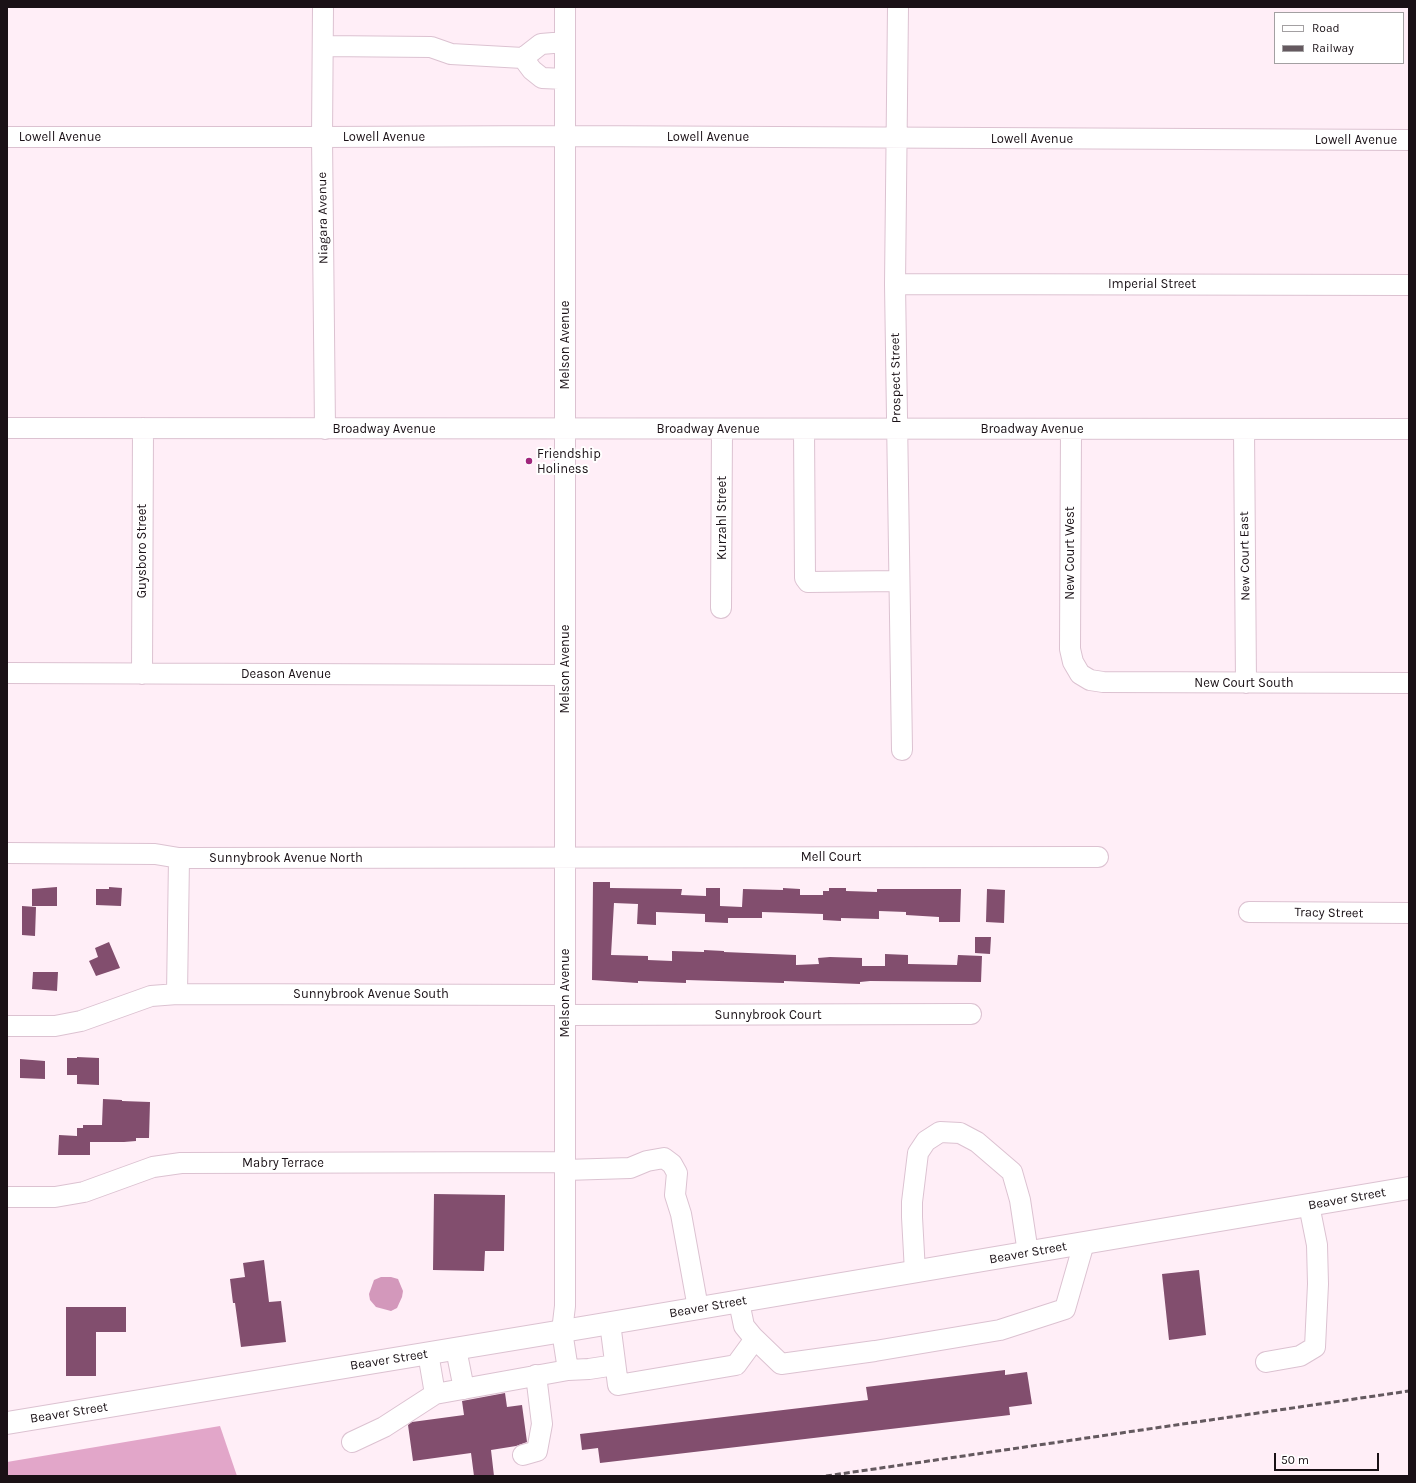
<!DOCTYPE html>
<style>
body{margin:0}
#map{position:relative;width:1416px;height:1483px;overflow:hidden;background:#ffeef7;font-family:Karla,sans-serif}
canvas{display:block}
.frame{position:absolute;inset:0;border:8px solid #1a1116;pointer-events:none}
.legend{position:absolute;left:1274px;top:12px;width:130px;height:52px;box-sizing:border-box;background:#fff;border:1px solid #a3a0a2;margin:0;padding:5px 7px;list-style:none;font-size:12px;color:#1a1116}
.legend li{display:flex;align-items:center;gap:8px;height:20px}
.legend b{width:20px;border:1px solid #a3a0a2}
.scale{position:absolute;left:1274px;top:1453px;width:105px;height:18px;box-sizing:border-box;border:2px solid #1a1116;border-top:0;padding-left:5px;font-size:12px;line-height:14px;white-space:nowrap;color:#1a1116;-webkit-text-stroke:3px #fff;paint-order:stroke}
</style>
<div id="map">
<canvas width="1416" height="1483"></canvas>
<div class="frame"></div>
<ul class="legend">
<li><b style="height:5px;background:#fff"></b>Road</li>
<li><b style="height:5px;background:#64595f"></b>Railway</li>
</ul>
<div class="scale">50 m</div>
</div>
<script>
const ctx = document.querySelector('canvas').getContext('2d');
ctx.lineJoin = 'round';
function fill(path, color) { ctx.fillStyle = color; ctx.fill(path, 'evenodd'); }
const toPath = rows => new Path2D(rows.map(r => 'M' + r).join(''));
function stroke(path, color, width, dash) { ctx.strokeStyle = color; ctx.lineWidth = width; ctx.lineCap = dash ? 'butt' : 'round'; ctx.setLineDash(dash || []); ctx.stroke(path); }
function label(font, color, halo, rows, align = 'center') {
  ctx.font = font + ' Karla,sans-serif'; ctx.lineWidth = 4; ctx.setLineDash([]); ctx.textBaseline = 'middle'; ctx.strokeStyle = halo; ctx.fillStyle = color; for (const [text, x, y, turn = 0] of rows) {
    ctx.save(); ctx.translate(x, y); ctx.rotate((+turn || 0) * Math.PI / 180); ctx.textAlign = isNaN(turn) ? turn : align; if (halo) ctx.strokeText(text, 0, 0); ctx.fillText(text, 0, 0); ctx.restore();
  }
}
fill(toPath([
 [220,1426,237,1476,7,1476,7,1462]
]), '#e2a6c9');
fill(toPath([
 [381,1277,391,1277,398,1279,403,1291,402,1297,397,1308,391,1311,376,1307,370,1300,369,1294,374,1280]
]), '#d398bb');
fill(toPath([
 [593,882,610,882,610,888,682,889,681,895,706,896,706,888,720,888,720,906,742,907,743,889,783,890,783,888,800,889,800,895,823,895,823,891,829,891,829,888,846,888,846,891,877,892,877,889,961,889,960,922,939,922,939,917,906,915,906,912,879,911,879,919,841,918,841,921,823,920,823,914,762,912,762,918,728,918,728,923,705,922,705,914,656,912,656,925,637,924,638,904,614,903,611,955,648,956,648,960,672,961,672,951,704,952,704,950,724,951,724,952,796,955,796,965,819,964,818,958,830,957,862,958,862,966,885,966,885,954,908,955,908,964,957,965,958,955,982,956,981,982,870,981,860,982,860,984,784,981,784,983,686,980,686,983,638,981,638,983,592,980],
 [57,887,57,906,32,906,32,889],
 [109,887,122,888,121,906,96,905,96,889,109,889],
 [987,889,1005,890,1004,923,986,922],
 [22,906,36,907,35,936,22,935],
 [975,937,991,937,990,954,975,953],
 [109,942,120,968,96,976,89,961,98,957,95,948],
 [33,972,58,972,57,991,32,989],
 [77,1057,99,1058,99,1085,77,1084,77,1075,67,1075,67,1058,77,1058],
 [20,1059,45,1061,45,1079,20,1078],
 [103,1099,122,1100,122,1101,150,1102,149,1138,136,1138,136,1141,124,1142,90,1142,90,1155,58,1155,59,1135,77,1136,77,1128,83,1128,83,1125,102,1125],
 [434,1194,505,1195,504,1251,485,1251,484,1271,433,1270],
 [264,1260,269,1302,281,1301,286,1342,241,1347,235,1303,233,1303,230,1279,245,1277,243,1263],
 [1199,1270,1206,1335,1169,1340,1162,1274],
 [66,1307,126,1307,126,1332,96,1332,96,1376,66,1376],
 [1005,1370,1005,1375,1027,1372,1032,1404,1009,1407,1010,1415,600,1463,598,1448,582,1450,580,1434,868,1400,866,1387],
 [505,1393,507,1407,522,1405,527,1442,516,1446,491,1450,494,1476,474,1476,471,1453,413,1461,408,1425,412,1422,464,1415,462,1401]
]), '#824e6e');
const minor = toPath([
 [323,7,322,137,325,429],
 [898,7,895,284,902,750],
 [323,46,431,47,451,54,523,58,532,70,542,78,565,79],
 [523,58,541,44,565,42],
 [7,137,322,137,565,136,1409,140],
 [895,284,1409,285],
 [7,428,1409,429],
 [804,429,805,578,808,582,899,581],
 [1071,429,1070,649,1073,662,1080,674,1090,680,1103,682,1409,683],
 [1244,430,1246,683],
 [721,608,722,429],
 [7,673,565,675],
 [142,674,143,428],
 [7,853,155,854,179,858,1098,857],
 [1249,912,1409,913],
 [177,994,179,858],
 [565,1015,971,1014],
 [7,1026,55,1026,81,1021,151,996,177,994,565,995],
 [565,1170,630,1168,647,1161,664,1158,672,1164,677,1173,675,1195,681,1214,698,1308],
 [7,1197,55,1197,84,1192,153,1167,181,1163,565,1162],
 [915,1272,912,1217,912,1202,918,1153,926,1141,940,1132,960,1133,977,1142,1012,1172,1020,1200,1028,1253],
 [739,1302,744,1326,753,1337,781,1364,875,1351,1000,1330,1065,1309,1084,1243],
 [610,1323,618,1385,736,1365,755,1339],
 [456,1349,464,1389],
 [428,1353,435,1394,568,1370,562,1331,565,1306,565,7],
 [1266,1362,1300,1356,1315,1347,1318,1284,1317,1245,1309,1205],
 [568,1370,589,1369,615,1365],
 [352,1442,384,1427,435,1394],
 [523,1455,537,1451,542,1424,536,1375]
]);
const major = toPath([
 [7,1423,587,1327,1409,1188]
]);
stroke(minor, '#dcc2d1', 22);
stroke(major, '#dcc2d1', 24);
stroke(minor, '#fff', 20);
stroke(major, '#fff', 22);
stroke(toPath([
 [826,1476,1409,1391]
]), '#64595f', 3, [6, 3]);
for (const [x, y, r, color] of [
 [529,461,4,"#a0267c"]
]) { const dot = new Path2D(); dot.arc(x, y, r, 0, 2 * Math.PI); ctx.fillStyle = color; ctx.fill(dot); stroke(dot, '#fff', 1.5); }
label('13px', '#1a1116', '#fff', [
 ["Lowell Avenue",60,137],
 ["Lowell Avenue",384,137],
 ["Lowell Avenue",708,137],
 ["Lowell Avenue",1032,139],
 ["Lowell Avenue",1356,140],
 ["Niagara Avenue",323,218,-91],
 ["Imperial Street",1152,284],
 ["Melson Avenue",565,345,-90],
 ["Prospect Street",896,378,-91],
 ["Broadway Avenue",384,429],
 ["Broadway Avenue",708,429],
 ["Broadway Avenue",1032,429],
 ["Kurzahl Street",722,518,-90],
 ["Guysboro Street",142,551,-90],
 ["New Court West",1070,553,-90],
 ["New Court East",1245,556,-91],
 ["Melson Avenue",565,669,-90],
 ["Deason Avenue",286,674],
 ["New Court South",1244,683],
 ["Mell Court",831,857],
 ["Sunnybrook Avenue North",286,858],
 ["Tracy Street",1329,913,1],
 ["Melson Avenue",565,993,-90],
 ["Sunnybrook Avenue South",371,994],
 ["Sunnybrook Court",768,1015],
 ["Mabry Terrace",283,1163],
 ["Beaver Street",1347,1199,-10],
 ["Beaver Street",1028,1253,-10],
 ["Beaver Street",708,1307,-10],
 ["Beaver Street",389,1360,-9],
 ["Beaver Street",69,1413,-9]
]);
label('13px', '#1a1116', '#fff', [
 ["Friendship",537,454],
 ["Holiness",537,469]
], 'left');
</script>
